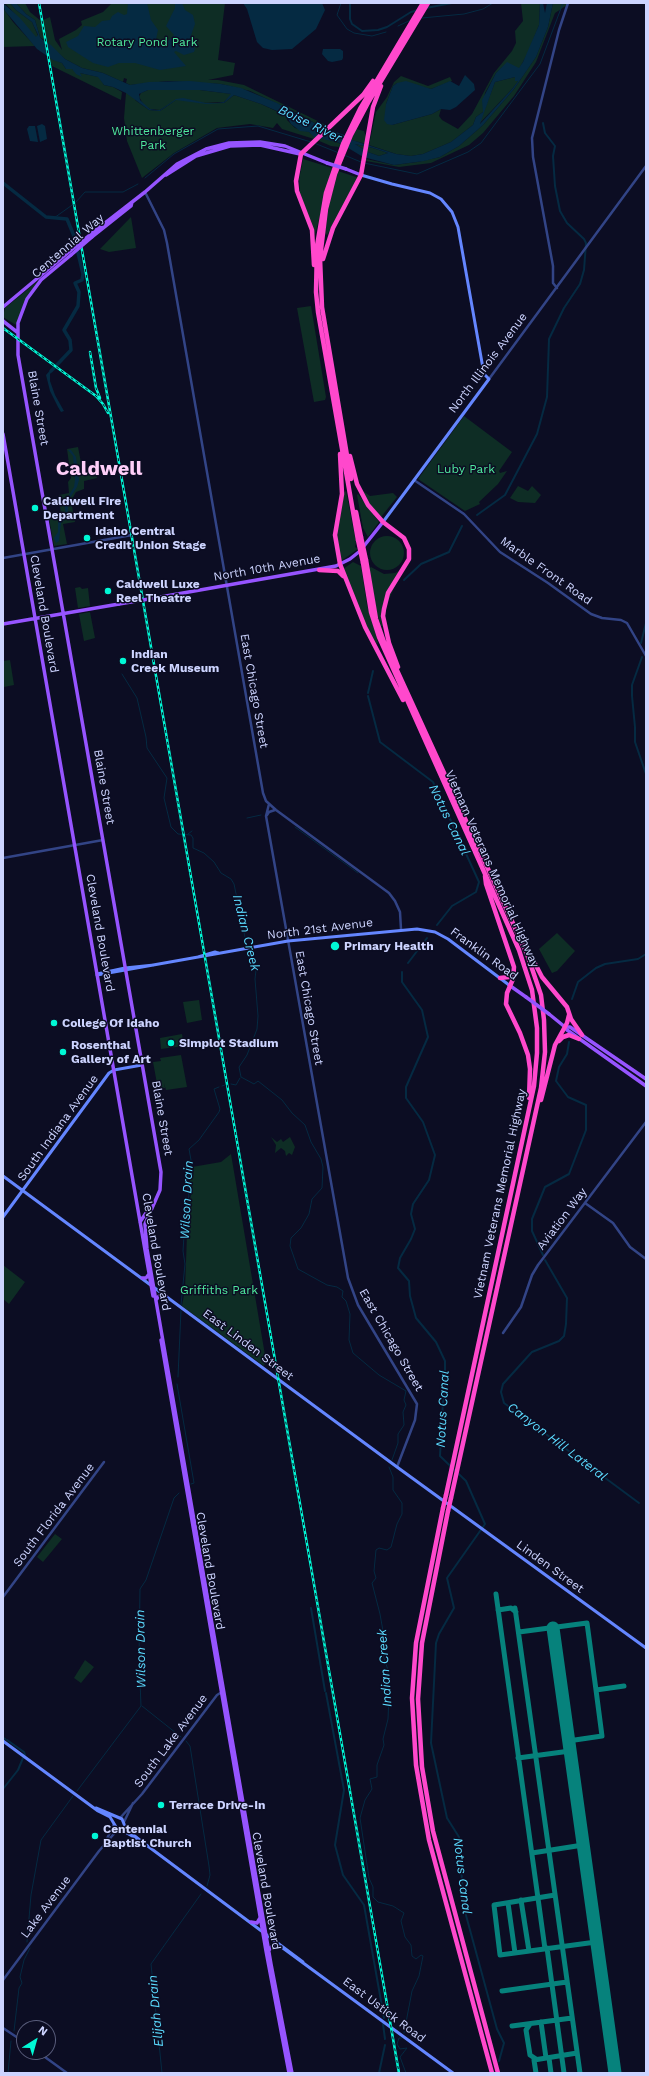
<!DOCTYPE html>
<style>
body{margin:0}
#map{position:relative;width:649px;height:2076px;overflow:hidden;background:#0c0d23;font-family:"Work Sans",sans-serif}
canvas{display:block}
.frame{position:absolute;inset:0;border:4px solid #cdd4ff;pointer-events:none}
.north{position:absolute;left:16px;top:2020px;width:40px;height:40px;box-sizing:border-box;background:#0c0d23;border:1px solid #595d7b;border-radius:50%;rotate:37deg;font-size:11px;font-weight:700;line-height:16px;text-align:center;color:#cdd4ff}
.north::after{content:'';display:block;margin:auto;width:14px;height:18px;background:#00f8d5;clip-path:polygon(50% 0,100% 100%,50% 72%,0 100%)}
</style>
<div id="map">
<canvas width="649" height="2076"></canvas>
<div class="frame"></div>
<div class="north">N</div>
</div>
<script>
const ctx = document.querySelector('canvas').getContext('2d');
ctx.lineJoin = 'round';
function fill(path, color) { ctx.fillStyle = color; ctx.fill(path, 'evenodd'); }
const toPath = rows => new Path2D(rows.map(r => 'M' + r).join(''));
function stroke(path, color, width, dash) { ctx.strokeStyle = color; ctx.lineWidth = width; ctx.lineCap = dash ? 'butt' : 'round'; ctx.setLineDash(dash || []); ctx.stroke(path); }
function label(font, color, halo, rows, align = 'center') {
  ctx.font = font + ' "Work Sans",sans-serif'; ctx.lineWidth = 3; ctx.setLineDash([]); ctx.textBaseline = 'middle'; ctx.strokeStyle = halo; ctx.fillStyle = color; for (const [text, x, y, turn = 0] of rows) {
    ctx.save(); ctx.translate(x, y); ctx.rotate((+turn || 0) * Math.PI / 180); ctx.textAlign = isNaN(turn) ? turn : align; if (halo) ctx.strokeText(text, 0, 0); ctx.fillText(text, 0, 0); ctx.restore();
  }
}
fill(toPath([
 [5,3,10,3,16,10,32,22,38,36,36,38],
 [16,3,25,3,30,12,41,21,45,41,40,37,35,20,26,14],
 [112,3,225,3,218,60,235,63,233,75,208,80,218,80,244,85,328,126,326,128,318,125,297,113,250,91,221,84,168,81,130,85,126,83,127,79,124,78,123,82,103,73,82,68,65,59,46,42,43,20,50,17,55,40,62,50,59,39,76,30,82,25,81,21,103,12],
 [521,3,540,3,539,25,528,53,519,69,507,63,496,73,485,93,483,112,476,117,473,125,451,142,423,154,411,156,396,154,369,145,376,112,387,97,394,82,401,76,428,86,450,77,452,81,431,89,397,83,393,86,386,104,392,125,432,114,441,109,439,116,442,120,458,129,472,114,494,73,512,51,516,43,515,31,523,21],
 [553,3,570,3,555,13,536,62,514,96,483,133,469,145,431,163,399,167,366,161,366,159,394,165,417,162,440,157,459,146,483,125,514,89,529,67,536,57,548,27],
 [3,8,13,22,35,46,3,47],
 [49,57,62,63,66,69,72,69,80,73,99,77,104,85,113,87,122,92,121,100,52,66],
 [515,77,515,81,519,80,513,88,479,124,495,82],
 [148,90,200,90,232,94,224,102,203,103,224,103,234,95,261,104,287,116,287,120,295,128,309,132,316,137,314,139,282,129,277,123,273,128,250,124,217,128,174,153,142,178,127,141,124,118,126,93,138,91,140,92,135,100,149,110,160,111,176,100,160,110,150,109,144,105,139,97,141,93],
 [356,129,364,131,367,139,366,144,351,140],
 [320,138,329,139,341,144,339,147,331,146,317,140],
 [355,144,373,148,388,153,379,156,368,152],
 [303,159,332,168,315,235,300,193,299,180],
 [338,171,359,178,327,235,325,233,329,205],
 [131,217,136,248,109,252,100,249],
 [39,280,26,299,16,325,3,317,5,308],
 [311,306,326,397,325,400,314,402,297,308],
 [464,416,512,452,499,471,500,473,507,471,498,484,479,502,480,504,465,511,418,479],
 [78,447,83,473,96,471,97,478,84,481,84,489,76,492,71,501,75,522,63,524,67,544,54,546,49,518,61,516,59,495,69,493,68,482,71,478,67,449],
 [518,486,528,491,532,486,541,495,535,503,518,502,510,498],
 [346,491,356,542,355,547,358,549,341,561,337,542,338,529,344,492],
 [363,491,370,496,393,493,397,497,381,517,370,505],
 [358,494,379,522,368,537,363,528,357,495],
 '370 553a17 17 0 1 1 34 0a17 17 0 1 1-34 0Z',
 [353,562,361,566,367,605,378,642,377,644,367,629,343,569],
 [371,567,384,574,395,573,403,569,387,603,384,627,381,626,377,613,369,569],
 [80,587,82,589,88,588,90,606,78,608,75,588],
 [90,612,95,638,84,641,79,614],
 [10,660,14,685,4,687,3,661],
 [557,933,575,951,557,971,552,973,539,949],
 [199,1000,202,1020,187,1023,183,1002],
 [182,1034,184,1046,161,1049,160,1038],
 [181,1055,187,1087,166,1090,164,1083,165,1088,158,1089,153,1062,161,1061,160,1058],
 [271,1137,277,1142,281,1139,283,1142,290,1137,295,1147,292,1155,289,1153,286,1156,285,1151,281,1148,275,1153,276,1145],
 [231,1154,266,1361,264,1366,182,1306,185,1289,188,1207,191,1195,189,1185,192,1167,221,1162],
 [3,1265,25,1282,9,1304,3,1299],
 [55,1534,62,1539,43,1562,37,1557],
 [85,1660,94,1667,81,1683,74,1678]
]), '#0e2d25');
fill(toPath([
 [3,3,20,18,36,37,38,35,32,22,16,10,10,3,16,3,26,14,35,20,40,37,43,40,51,45,65,59,82,68,103,73,130,85,149,82,190,81,221,84,241,88,277,103,318,125,344,135,352,140,396,154,411,156,423,154,451,142,473,125,476,117,483,112,482,100,496,73,507,62,519,68,523,62,539,25,540,3,543,3,545,13,547,3,553,3,548,27,536,57,514,89,483,125,459,146,440,157,424,161,394,165,363,157,340,143,314,137,309,132,300,131,291,124,286,115,261,104,234,95,224,103,206,104,176,100,160,111,149,110,126,93,113,87,104,85,98,77,80,73,82,77,76,74,72,69,66,69,62,63,53,60,37,49,5,11],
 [515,77,515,81,518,81,513,88,480,124,495,82],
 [148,90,200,90,231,94,224,102,217,103,206,103,183,98,176,99,160,110,156,110,150,109,140,100,139,94],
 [355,144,373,148,388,153,379,156,368,152],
 [128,3,147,3,151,20,158,30,155,44,158,47,165,44,174,35,166,26,175,8,175,3,182,3,185,10,193,15,195,24,189,41,195,49,194,52,184,55,176,51,174,52,186,66,160,70,135,63,119,63,108,67,93,63,68,47,66,42,78,36,84,26,95,27,102,21,110,20,112,16,118,12,124,15,127,14],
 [243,3,322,3,325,10,316,29,292,49,272,50,263,48,257,42,247,9],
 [323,49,340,49,343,51,343,58,342,60,332,62,328,61,322,54],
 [465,75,474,84,475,90,456,107,450,110,441,109,432,114,392,125,387,124,384,120,386,104,393,86,397,83,406,81,431,89,450,81,459,86],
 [42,124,45,126,47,139,40,142,37,126],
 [29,126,35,126,38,142,30,141,27,129],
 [53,367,55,368,50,374,50,381,55,395,64,411,61,412,58,407,50,391,46,375],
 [68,450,71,450,76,457,79,480,77,487,68,501,68,517,61,523,59,541,56,543,54,538,58,532,58,521,66,515,64,503,74,487,75,480,73,456]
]), '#052a42');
stroke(toPath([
 [341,3,337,15,347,29,354,33,372,36,386,32],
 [422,18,464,14,483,9,493,3],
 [398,26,411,20],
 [314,143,339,153],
 [344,155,361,162],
 [364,163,417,174,468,152,481,143,540,64,563,3],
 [145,178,174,154,218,129,258,126,311,142],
 [54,218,75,203,85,192,123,192,138,184],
 [122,674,137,698,146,737,147,748,167,778,164,798,171,827,178,834,191,835,193,838,193,848,204,853,214,862,221,873,231,879,234,884,247,947],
 [247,818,261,815],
 [295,827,358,873],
 [188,834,192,831],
 [248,950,253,958,256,970,255,979,258,1016,257,1029,247,1055,239,1067,241,1077,254,1084,258,1081,282,1100,292,1113,305,1125,311,1142,321,1159,323,1167,322,1188,312,1199,309,1214,301,1228,291,1238,290,1246,298,1269,327,1285,337,1287,343,1291,342,1297,346,1301,350,1314,349,1340,353,1353,379,1375,406,1391,404,1400,406,1405,403,1412,404,1425,398,1434,398,1443,392,1460],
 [231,1084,236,1085,240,1078],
 [222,1086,225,1085],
 [181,1305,185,1264,183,1251,186,1205,189,1196,187,1183,191,1160,189,1149,199,1140,219,1112,220,1109,214,1089,219,1087],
 [178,1377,181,1310],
 [177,1384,194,1483,191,1484],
 [389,1467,393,1477,393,1490,402,1503,402,1514,397,1524,391,1547,387,1550,379,1548,376,1550,374,1571,376,1578,372,1583,380,1614,383,1631,382,1652,388,1670,385,1683,389,1695,388,1719,383,1739,384,1745,377,1765,377,1777,370,1779,372,1789,365,1800,360,1818,369,1878,373,1887,373,1897,378,1902,393,1906,404,1913,401,1921,405,1937,411,1945,412,1956,416,1959,421,1955,423,1956,419,1976,412,1991,404,2033],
 [142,1706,181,1737],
 [186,1741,190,1746,209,1866,210,1875,207,1886],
 [77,1791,141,1706,139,1657,140,1589,146,1580,174,1498,179,1493],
 [27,1942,31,1895,41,1840,73,1796],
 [14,2031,19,1988,22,1983,20,1977,24,1960,30,1948],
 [402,2038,399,2038,397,2044,400,2049,407,2048,400,2057,406,2073],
 [8,2073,11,2041],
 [162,2073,151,1964,201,1894]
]), '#052a42', 1);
stroke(toPath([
 [350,3,350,19,352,24,362,31,378,30,387,27,411,12,418,10],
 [426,8,452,3],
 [477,515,505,495,537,434,547,397,549,339,564,308,580,284,584,270,586,243,584,239,567,223,560,211,555,186,553,156,555,146,545,133,543,123],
 [404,580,421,564,449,552,462,526],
 [641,643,646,623],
 [642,657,632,685,632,696,635,727,635,742,646,774],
 [368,693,373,671],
 [368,696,380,742,433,782,479,882,476,892,452,906,437,925],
 [408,963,427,938],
 [402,972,402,982,422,1010,428,1037,406,1087,406,1098,423,1122,435,1155,429,1180,413,1204,411,1214,415,1229,411,1239,400,1258,398,1268,409,1281,410,1296,416,1318,436,1342,445,1361,445,1391,443,1401,440,1456,466,1481,485,1524,447,1578,454,1608,439,1634,436,1643,431,1743,447,1818,459,1837,464,1908,497,2029,504,2043,499,2061],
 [572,999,578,982,596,968,605,964,638,959,646,954],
 [543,1255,532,1231,532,1219,545,1187,569,1174,586,1130,586,1105,568,1097,556,1081,559,1067,567,1054,569,1042],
 [532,1352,559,1341,564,1336,566,1324,567,1298,545,1260],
 [531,1353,503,1384,501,1392,504,1403,639,1503],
 [311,1608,325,1691],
 [326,1693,344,1790,335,1845,343,1875,364,1905,384,2018],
 [3,1738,5,1739],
 [7,1740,24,1752,25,1755],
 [3,1789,18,1770,23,1758],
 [383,2024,385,2039],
 [379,2073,385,2045]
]), '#052a42', 2);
stroke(toPath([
 [3,183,46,217,67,219,74,236,83,274,82,280,75,283,79,292,78,306,64,330,70,340,71,350,51,371]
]), '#052a42', 3.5);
stroke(toPath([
 [496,1594,545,1949],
 [515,1608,580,2073],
 [498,1610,511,1608,516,1612],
 [519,1632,587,1623,596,1690,624,1686],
 [568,1741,602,1736,596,1690],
 [518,1758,570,1751],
 [532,1853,583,1845],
 [555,1895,494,1905,500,1955,596,1942],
 [521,1900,529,1951],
 [508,1903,515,1953],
 [547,1948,564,2073],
 [502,1991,567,1982],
 [541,2022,546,2058],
 [530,2024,526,2030,530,2055,536,2059],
 [512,2026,572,2018],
 [549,2058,551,2073],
 [536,2073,534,2060,577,2053]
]), '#06827c', 5);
stroke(toPath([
 [553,1628,615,2073]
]), '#06827c', 13);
stroke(toPath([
 [145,192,164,230,167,243,263,793,266,801,276,810,389,893,395,901,400,912,401,929],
 [557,288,553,283,553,266,533,157,532,138,559,30,568,3],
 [489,379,646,166],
 [414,480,464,514,500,552,548,583,591,614,602,618,621,620,627,623,646,656],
 [3,558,132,535],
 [269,804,266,816,348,1278,358,1305,417,1404,415,1420,397,1467],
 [267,815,269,812,275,810],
 [3,858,103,840],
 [585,1203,613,1223,630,1247,646,1259],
 [503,1333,521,1307,532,1275,538,1265,646,1122],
 [3,1597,104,1462],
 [120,1818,142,1794,217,1695,222,1692],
 [124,1822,133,1803],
 [104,1845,114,1824],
 [3,1980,99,1851,119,1828],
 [3,2028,24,2042],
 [38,2052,67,2073]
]), '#324486', 2.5);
stroke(toPath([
 [361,175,392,184,430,193,441,199,452,212,458,227,484,374,489,379,383,522],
 [198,957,215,952,218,953],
 [97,974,125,968,154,965],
 [97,975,288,941,417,929,435,932,448,939,509,985],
 [3,1176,397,1467,646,1648],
 [3,1217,109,1073,114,1070,142,1065],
 [3,1741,98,1811,110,1817,116,1827,141,1841,303,1962],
 [96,1808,122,1819,126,1829,141,1841],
 [276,1943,453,2073]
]), '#6486ff', 3);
stroke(toPath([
 [346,169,361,175],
 [166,175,196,156,230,146,260,145,300,154],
 [91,234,145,192,177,164,206,149,229,143,260,142,285,146,327,163],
 [92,237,131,206,132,202],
 [71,255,41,280,27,299,18,323,18,355,161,1172,160,1190,145,1224,147,1249,271,1964,292,2073],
 [3,307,70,251],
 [3,321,17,332],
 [3,434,153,1296],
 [149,599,336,566,350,559,360,551,383,522],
 [3,624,119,604],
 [509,985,526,997],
 [549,1014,565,1027,567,1030,646,1086],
 [565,1027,570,1027,646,1079],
 [140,1222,148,1210],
 [142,1278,146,1278,149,1274],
 [156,1300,159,1296,166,1296],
 [161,1340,266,1951,289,2073],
 [251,1922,257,1923,260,1918],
 [269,1950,275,1943]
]), '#9654ff', 3.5);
stroke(toPath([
 [323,259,333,228,361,175,373,107,381,86],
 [314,265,312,230,297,191,296,181,301,154,363,95,373,81],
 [340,454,342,494,335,535,340,564,365,627,403,700],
 [350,456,357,484,368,505,383,522,404,538,409,549,409,559,388,593,384,609,383,616,389,643,398,667],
 [351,479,322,307,320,258,326,209,335,174,351,135,369,101,428,3],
 [356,512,361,537],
 [358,540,318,312,316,292,317,246,326,193,343,144,360,109,423,3],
 [366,560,376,619,384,642,527,954,541,995,544,1020,545,1052,541,1088,451,1498],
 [363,563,371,612,379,637,519,950,532,990,537,1028,537,1053,534,1086,446,1495],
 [319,570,338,571,343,576],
 [485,876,486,884,514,967,513,979,507,993,506,1004,520,1033,528,1055,530,1069,529,1098],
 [529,952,542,977,567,1007,571,1019,582,1035],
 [500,978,509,977,513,971],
 [559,1041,563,1037,569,1035,579,1039],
 [541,1100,555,1045,567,1023,569,1015],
 [443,1508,416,1643,412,1698,416,1765,429,1840,492,2073],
 [448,1511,422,1643,418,1699,422,1767,433,1831,498,2073]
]), '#ff48cc', 4.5);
const rail = toPath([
 [39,3,399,2073],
 [3,328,96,396,103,404,108,413],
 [90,352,96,388,100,398]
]);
stroke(rail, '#00f8d5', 2.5);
stroke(rail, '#0c0d23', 1, [3]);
stroke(toPath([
 [327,163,346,169],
 [70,251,91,234],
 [71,255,92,237],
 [119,604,149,599],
 [526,997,549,1014]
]), '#9654ff', 3.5);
stroke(toPath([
 [361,537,366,560],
 [358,540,363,563],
 [443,1508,446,1495],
 [448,1511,451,1498]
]), '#ff48cc', 4.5);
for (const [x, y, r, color] of [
 [35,508,4,"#00f8d5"],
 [87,538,4,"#00f8d5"],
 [108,591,4,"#00f8d5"],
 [123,661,4,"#00f8d5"],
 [335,946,5,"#00f8d5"],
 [54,1023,4,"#00f8d5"],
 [171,1043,4,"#00f8d5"],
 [63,1052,4,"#00f8d5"],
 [161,1805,4,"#00f8d5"],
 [95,1836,4,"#00f8d5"]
]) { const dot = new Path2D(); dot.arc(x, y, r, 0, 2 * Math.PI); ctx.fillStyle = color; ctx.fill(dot); stroke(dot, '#0c0d23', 1.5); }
label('12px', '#4fe99d', '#0c0d23', [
 ["Rotary Pond Park",147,42],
 ["Whittenberger",153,131],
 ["Park",153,145],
 ["Luby Park",466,469],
 ["Griffiths Park",219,1290]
]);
label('12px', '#cdd4ff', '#0c0d23', [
 ["Centennial Way",68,246,-41],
 ["North Illinois Avenue",488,363,-53],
 ["Blaine Street",38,408,80],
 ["North 10th Avenue",267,568,-10],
 ["Marble Front Road",546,571,35],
 ["Cleveland Boulevard",44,614,80],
 ["East Chicago Street",254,691,80],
 ["Blaine Street",104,787,80],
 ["Vietnam Veterans Memorial Highway",492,869,66],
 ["North 21st Avenue",320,929,-7],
 ["Cleveland Boulevard",100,933,80],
 ["Franklin Road",484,954,36],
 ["East Chicago Street",309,1008,80],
 ["Blaine Street",162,1118,80],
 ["South Indiana Avenue",58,1128,-54],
 ["Vietnam Veterans Memorial Highway",500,1194,-78],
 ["Aviation Way",562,1219,-53],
 ["Cleveland Boulevard",156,1252,80],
 ["East Chicago Street",391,1340,60],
 ["East Linden Street",248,1345,37],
 ["South Florida Avenue",54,1515,-53],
 ["Linden Street",550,1567,36],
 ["Cleveland Boulevard",210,1571,80],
 ["South Lake Avenue",171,1741,-53],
 ["Cleveland Boulevard",266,1891,80],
 ["Lake Avenue",46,1907,-53],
 ["East Ustick Road",384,2010,37]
]);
label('bold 12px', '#cdd4ff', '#0c0d23', [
 ["Caldwell Fire",43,501],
 ["Department",43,515],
 ["Idaho Central",95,531],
 ["Credit Union Stage",95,545],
 ["Caldwell Luxe",116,584],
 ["Reel Theatre",116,598],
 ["Indian",131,654],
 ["Creek Museum",131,668],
 ["Primary Health",344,946],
 ["College Of Idaho",62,1023],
 ["Simplot Stadium",179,1043],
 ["Rosenthal",71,1045],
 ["Gallery of Art",71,1059],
 ["Terrace Drive-In",169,1805],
 ["Centennial",103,1829],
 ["Baptist Church",103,1843]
], 'left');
label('italic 13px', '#5bdbff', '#0c0d23', [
 ["Boise River",310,124,26],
 ["Notus Canal",449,820,64],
 ["Indian Creek",246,933,76],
 ["Wilson Drain",187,1200,-87],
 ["Notus Canal",443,1409,-87],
 ["Canyon Hill Lateral",557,1442,37],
 ["Wilson Drain",141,1649,-91],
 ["Indian Creek",385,1668,-94],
 ["Notus Canal",462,1876,83],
 ["Elijah Drain",156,2011,-95]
]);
label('bold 20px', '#ffcff9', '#0c0d23', [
 ["Caldwell",99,469]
]);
</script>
